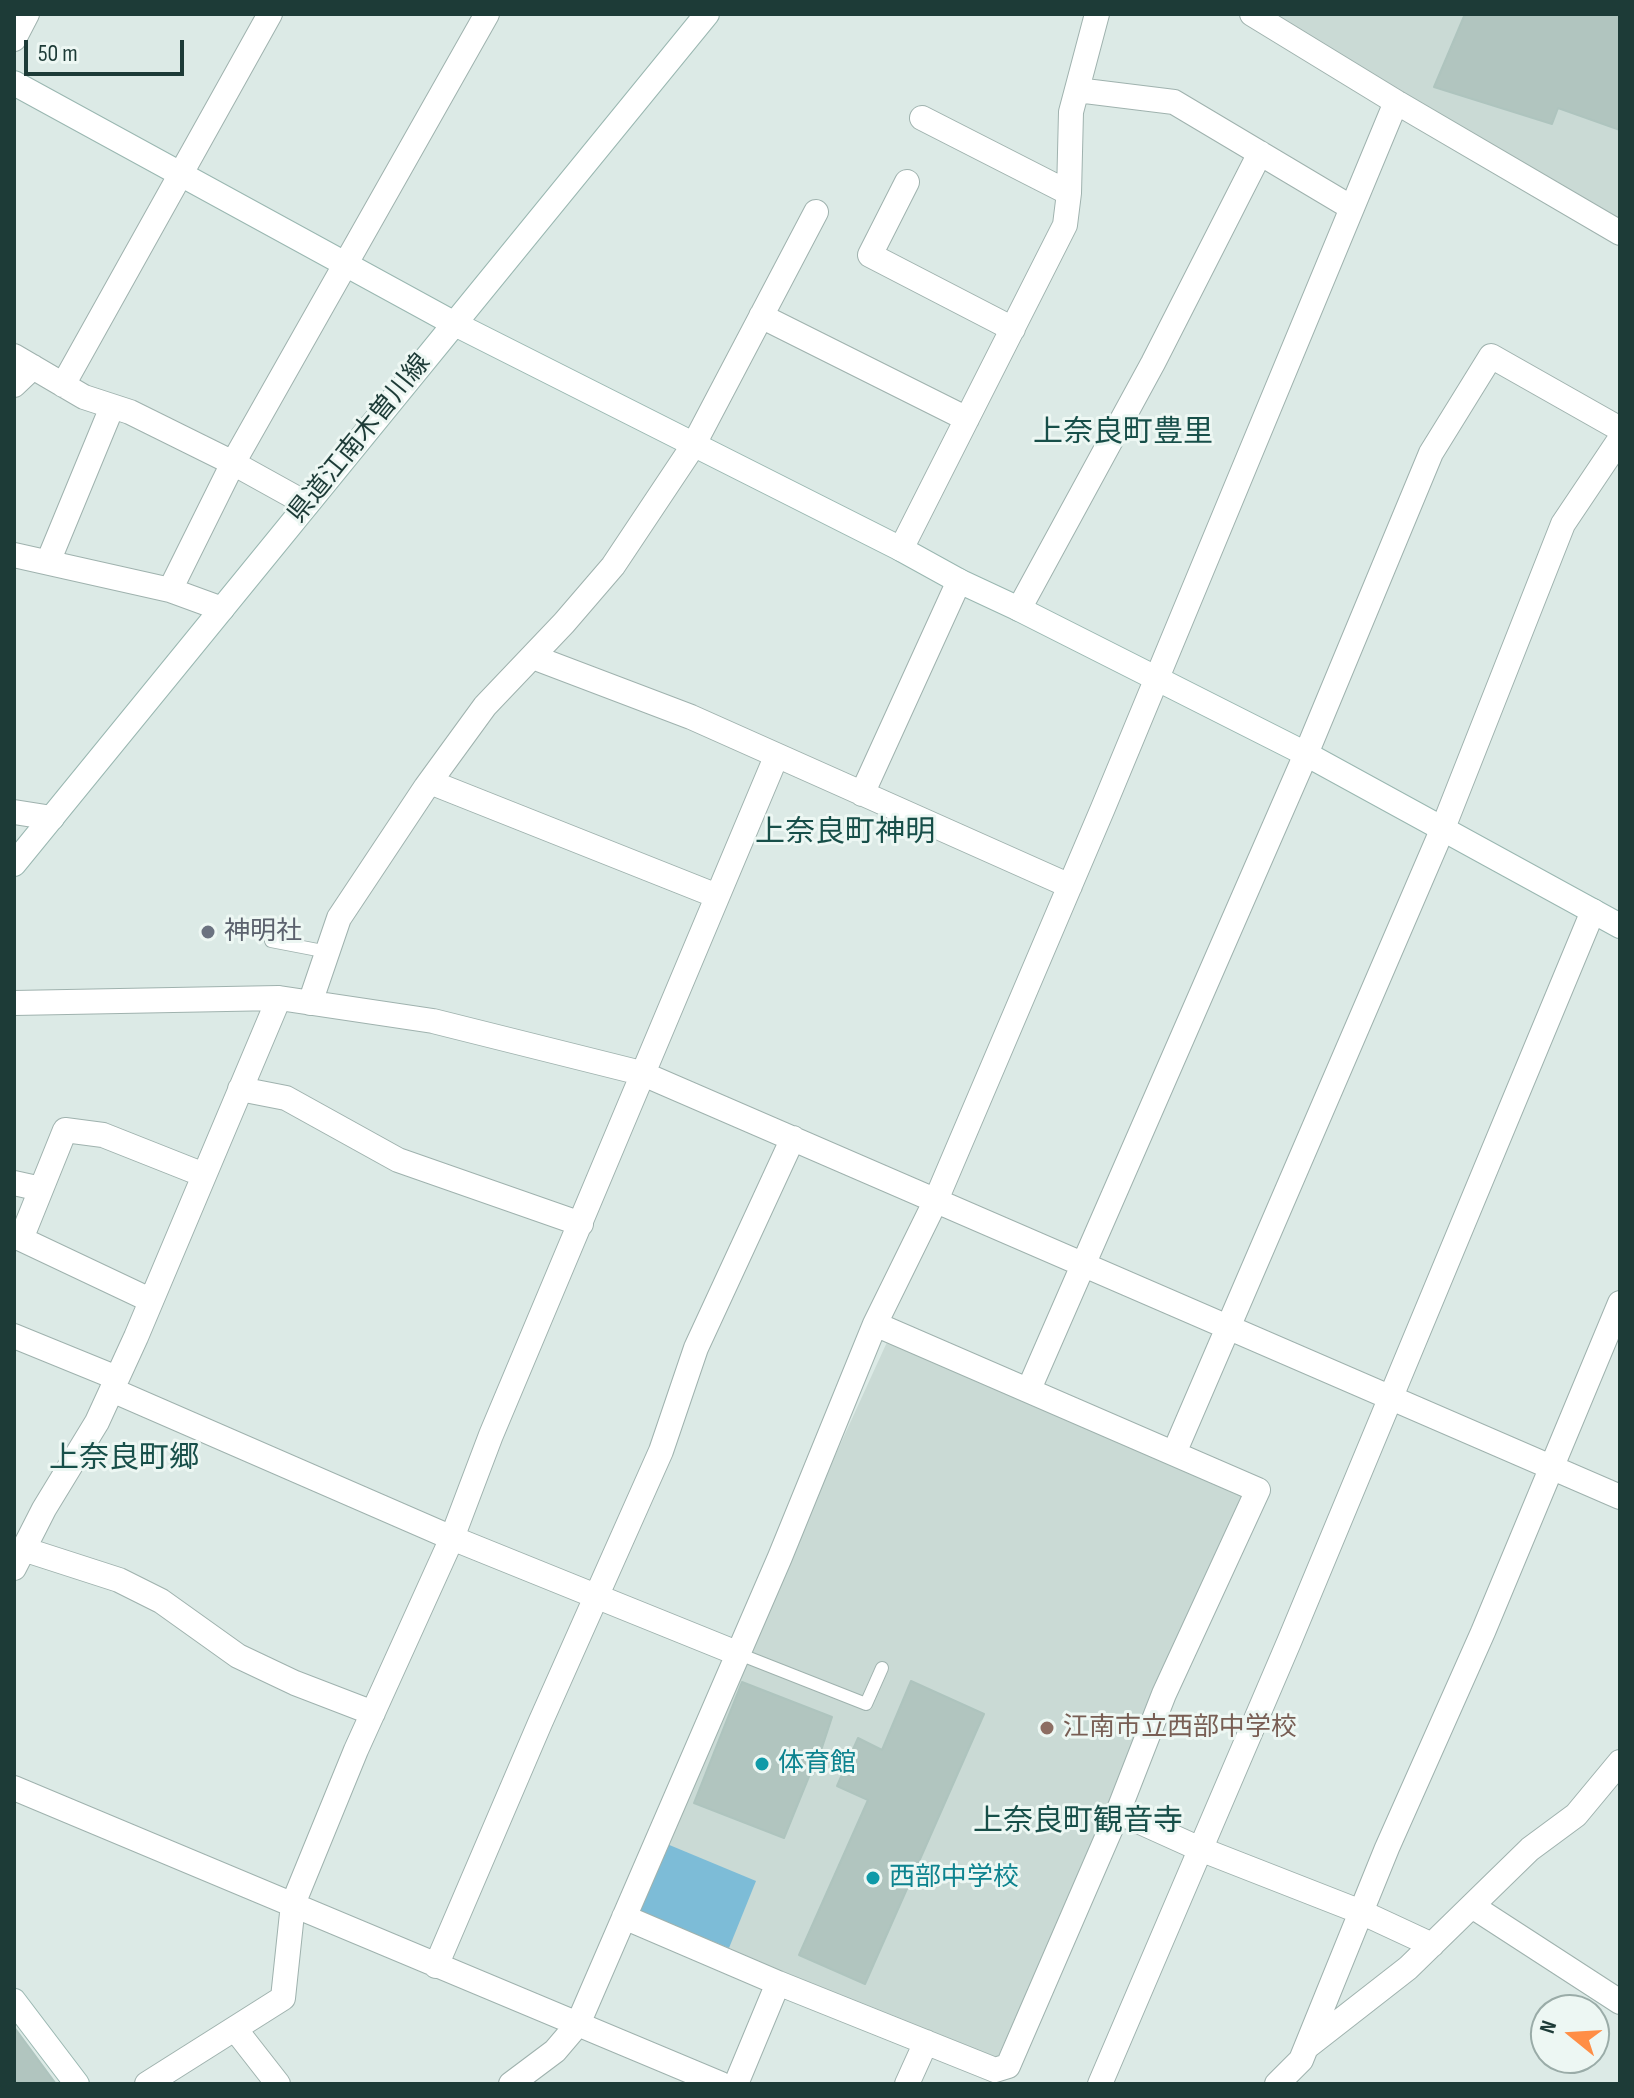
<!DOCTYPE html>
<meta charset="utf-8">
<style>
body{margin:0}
#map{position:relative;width:1634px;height:2098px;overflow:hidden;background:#dceae6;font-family:"Sofia Sans Condensed",sans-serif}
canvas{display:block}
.frame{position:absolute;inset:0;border:16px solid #1d3b37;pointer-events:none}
.north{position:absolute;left:1530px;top:1994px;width:80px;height:80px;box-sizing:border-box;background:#edf7f3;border:2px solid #9aaca8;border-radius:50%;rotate:288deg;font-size:22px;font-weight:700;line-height:32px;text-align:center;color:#1d3b37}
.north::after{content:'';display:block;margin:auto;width:28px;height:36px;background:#ff8e46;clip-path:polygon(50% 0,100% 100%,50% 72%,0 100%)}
.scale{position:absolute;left:24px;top:40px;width:160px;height:36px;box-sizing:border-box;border:4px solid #1d3b37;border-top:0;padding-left:10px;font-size:24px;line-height:28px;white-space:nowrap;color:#1d3b37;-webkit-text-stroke:6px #edf7f3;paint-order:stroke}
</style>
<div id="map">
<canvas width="1634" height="2098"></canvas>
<div class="frame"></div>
<div class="north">N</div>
<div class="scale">50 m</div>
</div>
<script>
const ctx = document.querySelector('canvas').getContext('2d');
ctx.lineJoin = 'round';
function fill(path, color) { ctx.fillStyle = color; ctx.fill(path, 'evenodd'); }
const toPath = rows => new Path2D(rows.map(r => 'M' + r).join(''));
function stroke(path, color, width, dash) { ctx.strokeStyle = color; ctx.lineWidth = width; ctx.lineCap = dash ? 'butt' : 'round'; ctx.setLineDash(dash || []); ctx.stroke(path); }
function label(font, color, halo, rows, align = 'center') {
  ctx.font = font + ' "Sofia Sans Condensed","Noto Sans JP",sans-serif'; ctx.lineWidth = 6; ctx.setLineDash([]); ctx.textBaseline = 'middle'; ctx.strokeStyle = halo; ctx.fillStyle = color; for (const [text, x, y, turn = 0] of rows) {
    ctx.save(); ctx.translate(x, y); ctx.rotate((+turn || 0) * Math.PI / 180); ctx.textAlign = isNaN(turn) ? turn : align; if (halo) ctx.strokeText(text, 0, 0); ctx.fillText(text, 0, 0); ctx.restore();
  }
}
fill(toPath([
 [1263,14,1620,14,1620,225],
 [888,1340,1248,1494,996,2061,624,1917]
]), '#cadad5');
fill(toPath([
 [667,1844,756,1881,729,1948,639,1911]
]), '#7dbcd7');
const building = toPath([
 [1465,14,1620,14,1620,130,1558,108,1552,124,1434,87,1465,14],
 [911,1681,984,1714,865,1984,799,1955,868,1800,837,1786,858,1738,882,1750,911,1681],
 [742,1682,832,1717,813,1775,810,1774,784,1838,694,1803,742,1682],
 [14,2027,56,2084,14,2084,14,2027]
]);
fill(building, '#b1c5bf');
stroke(building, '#aec4be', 2);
const lane = toPath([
 [271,941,328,952],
 [739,1654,866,1704,882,1668]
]);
const street = toPath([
 [1252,14,1396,102,1620,233],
 [14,39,27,14],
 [1077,90,1174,102,1352,208],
 [922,118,1069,193],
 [907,182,870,255,1013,329],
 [761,316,967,419],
 [14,356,84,397,130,412,233,463,307,504],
 [14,385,33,367],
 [63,385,270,14],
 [901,549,1065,225,1069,193,1071,112,1097,14],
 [14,555,170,590,222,609],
 [48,562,112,407],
 [170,590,233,463,487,14],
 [1019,609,1153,363,1260,153],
 [533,657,691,717,1070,886],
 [430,782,717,896],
 [862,794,959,581],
 [14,812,52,818],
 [14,1003,279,998,433,1021,641,1073,1620,1497],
 [310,1003,339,918,426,787,485,706,564,623,613,566,693,446,816,212],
 [240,1089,286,1098,398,1160,581,1224],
 [14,1183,41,1189],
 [150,1300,21,1239,65,1130,103,1135,204,1175],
 [14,1336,117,1378],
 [1029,1389,1306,754,1431,453,1491,356,1620,429],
 [112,1390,452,1538,739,1654],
 [1174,1453,1443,828,1563,524,1620,439],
 [23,1549,119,1580,161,1601,238,1656,295,1683,373,1713],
 [14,1568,44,1509,97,1422,136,1337,279,998],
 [14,1788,721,2084],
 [1118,1812,1200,1849,1361,1912,1432,1945],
 [1472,1906,1620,2002],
 [624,1917,778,1983,995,2070,1008,2066,1118,1812,1164,1694,1258,1490,875,1324],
 [436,1966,540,1723,661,1451,696,1348,793,1138],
 [235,2029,278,2084],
 [1308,2046,1408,1968,1530,1849,1576,1815,1620,1762],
 [147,2084,283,1998,293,1904,356,1750,452,1538,491,1435,776,757],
 [511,2084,555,2051,578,2024,780,1557,875,1324,936,1200,1103,808,1396,102],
 [736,2084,778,1983],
 [907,2084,926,2042],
 [1100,2084,1289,1642,1593,911],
 [1277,2084,1301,2060,1387,1848,1483,1632,1620,1303]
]);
const secondary = toPath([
 [14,83,453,323,901,549,959,581,1019,609,1306,754,1620,926],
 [14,864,707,14],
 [14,2001,77,2084]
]);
stroke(lane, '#9fb2ae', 14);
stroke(street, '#9fb2ae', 26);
stroke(secondary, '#9ab7b1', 26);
stroke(lane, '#fff', 12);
stroke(street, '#fff', 24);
stroke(secondary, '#fff', 24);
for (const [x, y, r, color] of [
 [208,932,8,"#6b7280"],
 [1047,1728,8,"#8d6e63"],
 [762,1764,8,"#0f9aa8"],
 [873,1878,8,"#0f9aa8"]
]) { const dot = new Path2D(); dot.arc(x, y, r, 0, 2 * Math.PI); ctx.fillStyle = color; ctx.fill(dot); stroke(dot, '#edf7f3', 3); }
label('26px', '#1d3b37', '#edf7f3', [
 ["県道江南木曽川線",360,439,-51]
]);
label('26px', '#5b616d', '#edf7f3', [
 ["神明社",224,932]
], 'left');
label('26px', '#785e54', '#edf7f3', [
 ["江南市立西部中学校",1063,1728]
], 'left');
label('26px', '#0d838f', '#edf7f3', [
 ["体育館",778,1764],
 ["西部中学校",889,1878]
], 'left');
label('30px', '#174f49', '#edf7f3', [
 ["上奈良町豊里",1123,433],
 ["上奈良町神明",845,833],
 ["上奈良町郷",124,1459],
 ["上奈良町観音寺",1078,1822]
]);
</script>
